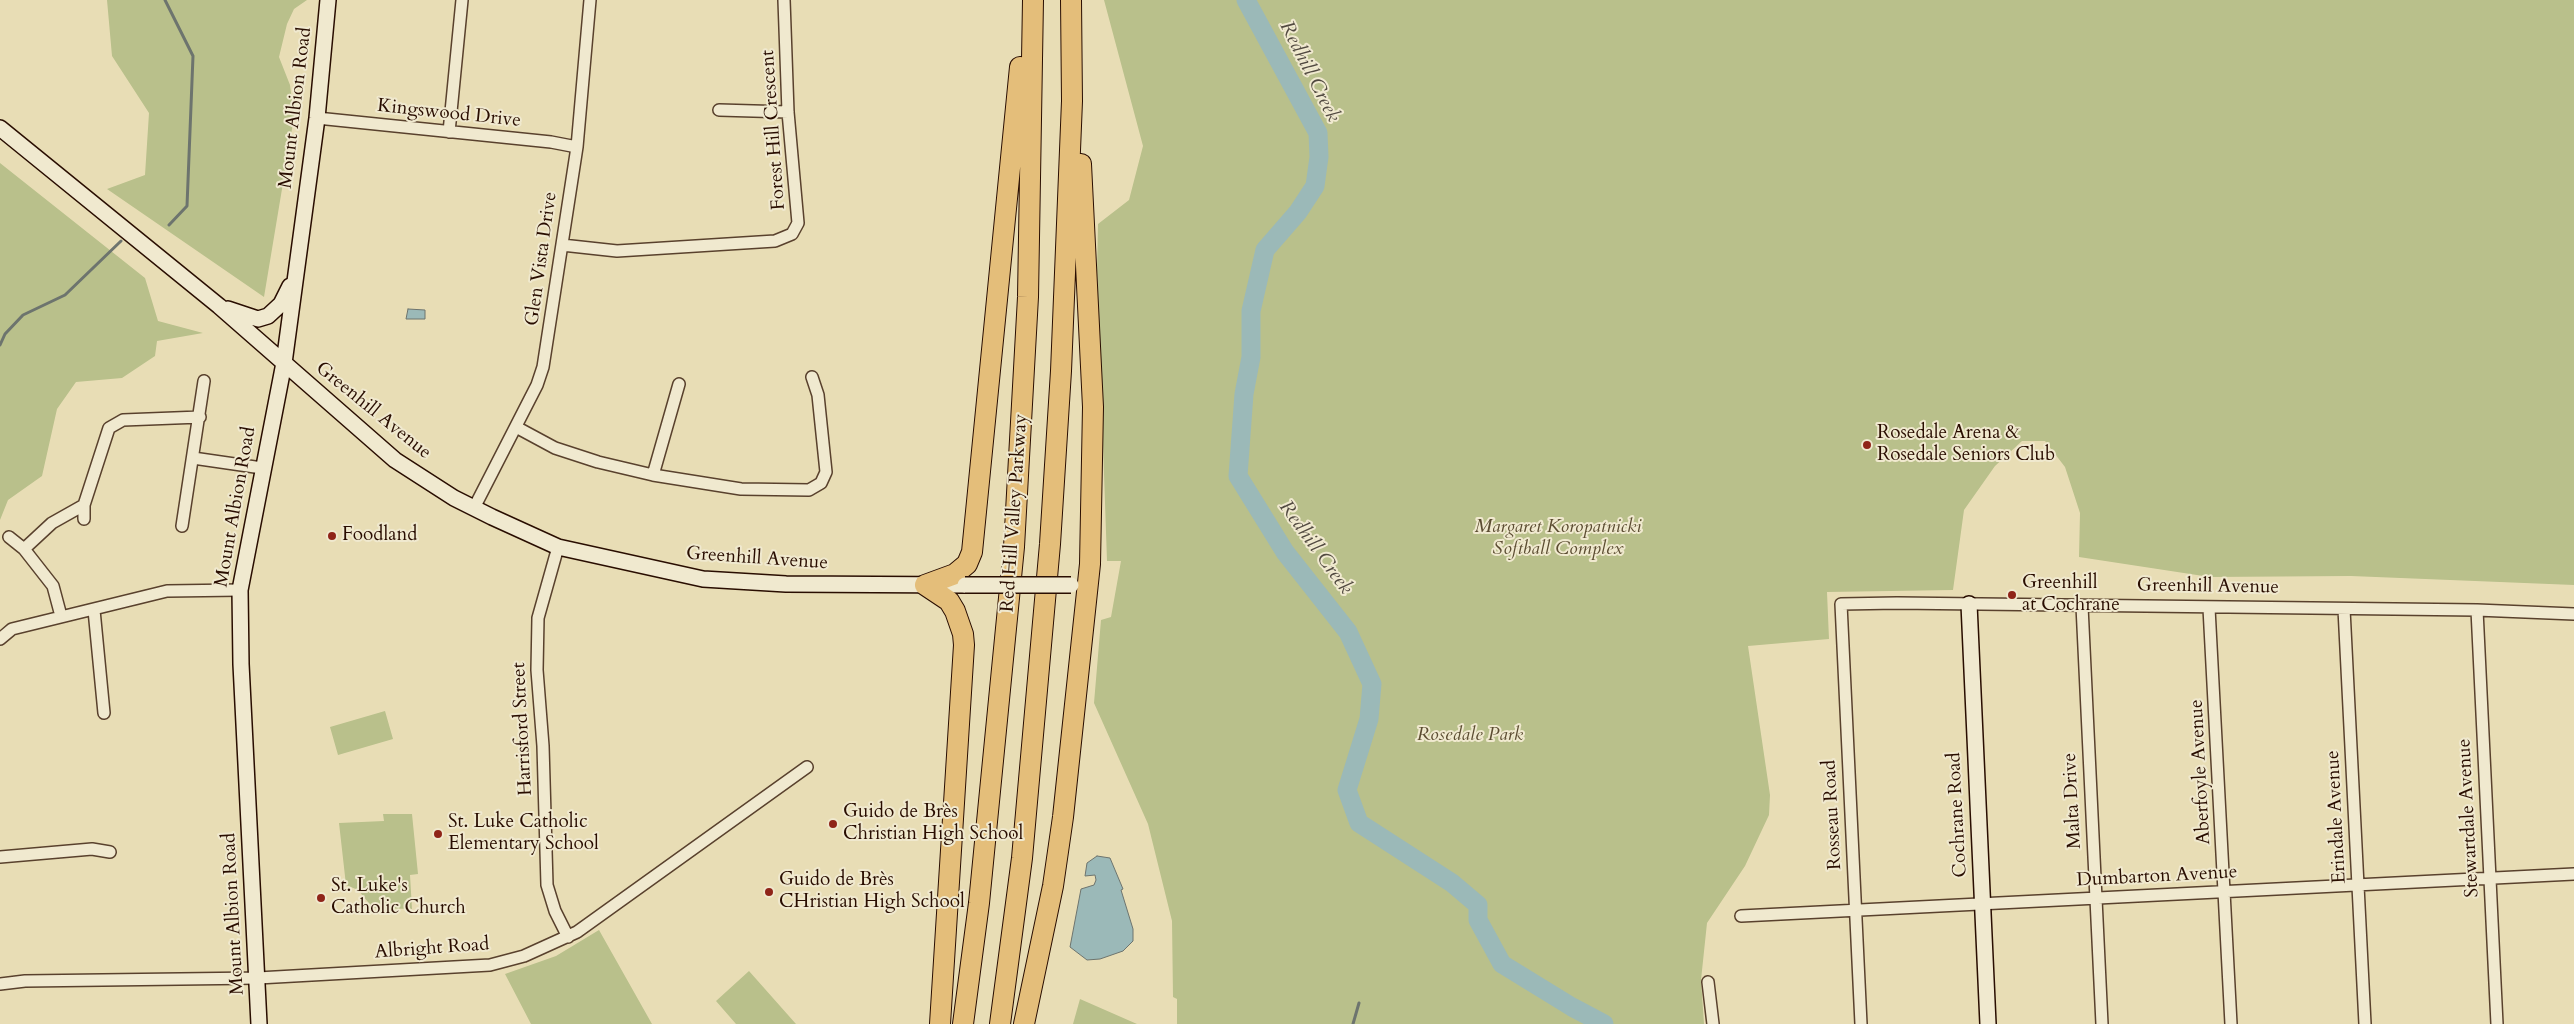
<!DOCTYPE html>
<meta charset="utf-8">
<style>
body{margin:0}
canvas{display:block;background:#e8ddb5}
</style>
<canvas width="2574" height="1024"></canvas>
<script>
const ctx = document.querySelector('canvas').getContext('2d');
ctx.lineJoin = 'round';
function fill(path, color) { ctx.fillStyle = color; ctx.fill(path, 'evenodd'); }
const toPath = rows => new Path2D(rows.map(r => 'M' + r).join(''));
function stroke(path, color, width, dash) { ctx.strokeStyle = color; ctx.lineWidth = width; ctx.lineCap = dash ? 'butt' : 'round'; ctx.setLineDash(dash || []); ctx.stroke(path); }
function label(font, color, halo, rows, align = 'center') {
  ctx.font = font + ' Cardo,serif'; ctx.lineWidth = 4; ctx.setLineDash([]); ctx.textBaseline = 'middle'; ctx.strokeStyle = halo; ctx.fillStyle = color; for (const [text, x, y, turn = 0] of rows) {
    ctx.save(); ctx.translate(x, y); ctx.rotate((+turn || 0) * Math.PI / 180); ctx.textAlign = isNaN(turn) ? turn : align; if (halo) ctx.strokeText(text, 0, 0); ctx.fillText(text, 0, 0); ctx.restore();
  }
}
fill(toPath([
 [107,0,307,0,294,9,287,24,279,57,290,85,294,117,264,297,107,189,145,175,149,113,112,56],
 [1104,0,2574,0,2574,585,2351,576,2210,577,2079,557,2080,513,2065,467,2045,441,2022,441,1995,466,1964,510,1953,590,1827,592,1829,639,1748,646,1770,795,1769,815,1745,866,1707,923,1701,980,1704,1024,1177,1024,1177,999,1173,997,1172,921,1148,824,1094,703,1101,620,1111,617,1121,561,1107,561,1097,270,1098,224,1129,200,1143,146],
 [0,163,145,278,158,321,203,333,157,341,155,356,122,378,76,382,57,409,42,476,8,500,0,520],
 [385,711,393,739,338,755,330,727],
 [383,814,412,814,418,874,410,875,412,909,373,908,358,890,346,885,339,823,384,821],
 [599,930,652,1024,531,1024,505,974,556,956],
 [749,971,796,1024,736,1024,716,1001],
 [1080,999,1137,1024,1073,1024]
]), '#b9c08b');
const water = toPath([
 [408,309,425,310,425,319,406,319,408,309],
 [1097,856,1110,858,1123,889,1121,890,1133,929,1133,941,1123,951,1100,959,1087,960,1070,947,1081,889,1094,885,1096,880,1095,875,1085,876,1087,863,1097,856]
]);
fill(water, '#9bb9b8');
stroke(water, '#6d746e', 1);
stroke(toPath([
 [165,0,193,56,187,206,169,225],
 [0,345,5,334,23,315,65,295,121,241],
 [1353,1024,1359,1003]
]), '#6d746e', 3);
stroke(toPath([
 [1246,0,1318,133,1319,157,1315,186,1298,212,1265,250,1251,311,1251,357,1244,394,1238,476,1285,552,1348,632,1372,684,1369,719,1347,790,1359,823,1452,883,1478,905,1478,920,1502,964,1572,1007,1604,1024]
]), '#9bb9b8', 19);
const street = toPath([
 [719,110,788,112],
 [317,118,551,142,577,147],
 [449,132,462,0],
 [562,245,617,251,775,241,792,234,798,223,788,112,784,0],
 [516,427,555,448,598,462,653,475,741,489,809,490,821,483,826,472,818,395,812,377],
 [193,458,262,468],
 [653,475,679,384],
 [474,508,537,385,543,367,577,147,590,0],
 [84,519,84,505,109,428,123,420,200,417],
 [182,526,204,381],
 [9,537,24,549,53,586,61,616],
 [558,547,538,618,537,670,543,746,547,885,555,911,568,937],
 [24,549,52,523,84,505],
 [2082,606,2102,1024],
 [2209,608,2231,1024],
 [2344,609,2365,1024],
 [94,610,104,713],
 [2477,610,2497,1024],
 [0,639,12,629,167,591,240,590],
 [0,857,92,849,110,852],
 [1741,916,2574,874],
 [1708,982,1713,1024],
 [0,984,25,981,258,978,490,965,524,956,577,932,807,767],
 [1861,1024,1841,604,1897,603,2477,610,2574,614]
]);
const secondary = toPath([
 [0,128,219,306,395,460,454,498,492,517,558,547,703,579,786,584,965,585],
 [228,309,258,319,268,316,281,304,290,286],
 [1969,604,1988,1024],
 [259,1024,241,664,240,590,284,363,317,118,328,0]
]);
const highway = toPath([
 [925,585,955,574,967,564,972,552,1020,67],
 [925,585,949,601,955,611,963,634,964,645,940,1024],
 [963,1024,979,903,1014,547,1028,297,1033,0],
 [1000,1024,1022,858,1050,544,1061,371,1072,101,1071,0],
 [1024,1024,1053,886,1063,817,1090,564,1093,407,1081,164]
]);
stroke(street, '#59412d', 14);
stroke(secondary, '#290d00', 18);
stroke(highway, '#290d00', 22);
stroke(street, '#f0e9cf', 11);
stroke(secondary, '#f0e9cf', 15);
stroke(highway, '#e4be7a', 20);
const secondaryBridge = toPath([
 [965,585,1071,585]
]);
stroke(secondaryBridge, '#290d00', 18, []);
stroke(secondaryBridge, '#f0e9cf', 15);
for (const [x, y, r, color] of [
 [1867,445,5,"#8f2418"],
 [332,536,5,"#8f2418"],
 [2012,595,5,"#8f2418"],
 [833,824,5,"#8f2418"],
 [438,834,5,"#8f2418"],
 [769,892,5,"#8f2418"],
 [321,898,5,"#8f2418"]
]) { const dot = new Path2D(); dot.arc(x, y, r, 0, 2 * Math.PI); ctx.fillStyle = color; ctx.fill(dot); stroke(dot, '#f0e9cf', 2); }
label('19px', '#290d00', '#f0e9cf', [
 ["Mount Albion Road",296,108,-83],
 ["Kingswood Drive",449,114,6],
 ["Forest Hill Crescent",774,130,-94],
 ["Glen Vista Drive",542,259,-82],
 ["Greenhill Avenue",373,411,39],
 ["Mount Albion Road",236,507,-80],
 ["Red Hill Valley Parkway",1015,513,-86],
 ["Greenhill Avenue",757,559,4],
 ["Greenhill Avenue",2208,587,1],
 ["Harrisford Street",523,729,-93],
 ["Aberfoyle Avenue",2201,772,-93],
 ["Malta Drive",2073,801,-93],
 ["Rosseau Road",1833,815,-93],
 ["Cochrane Road",1958,815,-93],
 ["Erindale Avenue",2337,817,-93],
 ["Stewartdale Avenue",2469,818,-93],
 ["Dumbarton Avenue",2157,877,-3],
 ["Mount Albion Road",234,914,-93],
 ["Albright Road",432,949,-4]
]);
label('19px', '#290d00', '#f0e9cf', [
 ["Rosedale Arena &",1877,434],
 ["Rosedale Seniors Club",1877,456],
 ["Foodland",342,536],
 ["Greenhill",2022,584],
 ["at Cochrane",2022,606],
 ["Guido de Brès",843,813],
 ["Christian High School",843,835],
 ["St. Luke Catholic",448,823],
 ["Elementary School",448,845],
 ["Guido de Brès",779,881],
 ["CHristian High School",779,903],
 ["St. Luke's",331,887],
 ["Catholic Church",331,909]
], 'left');
label('italic 19px', '#5b4c31', '#f0e9cf', [
 ["Margaret Koropatnicki",1558,528],
 ["Softball Complex",1558,550],
 ["Rosedale Park",1470,736]
]);
label('italic 20px', '#514940', '#f0e9cf', [
 ["Redhill Creek",1309,72,63],
 ["Redhill Creek",1315,548,54]
]);
</script>
